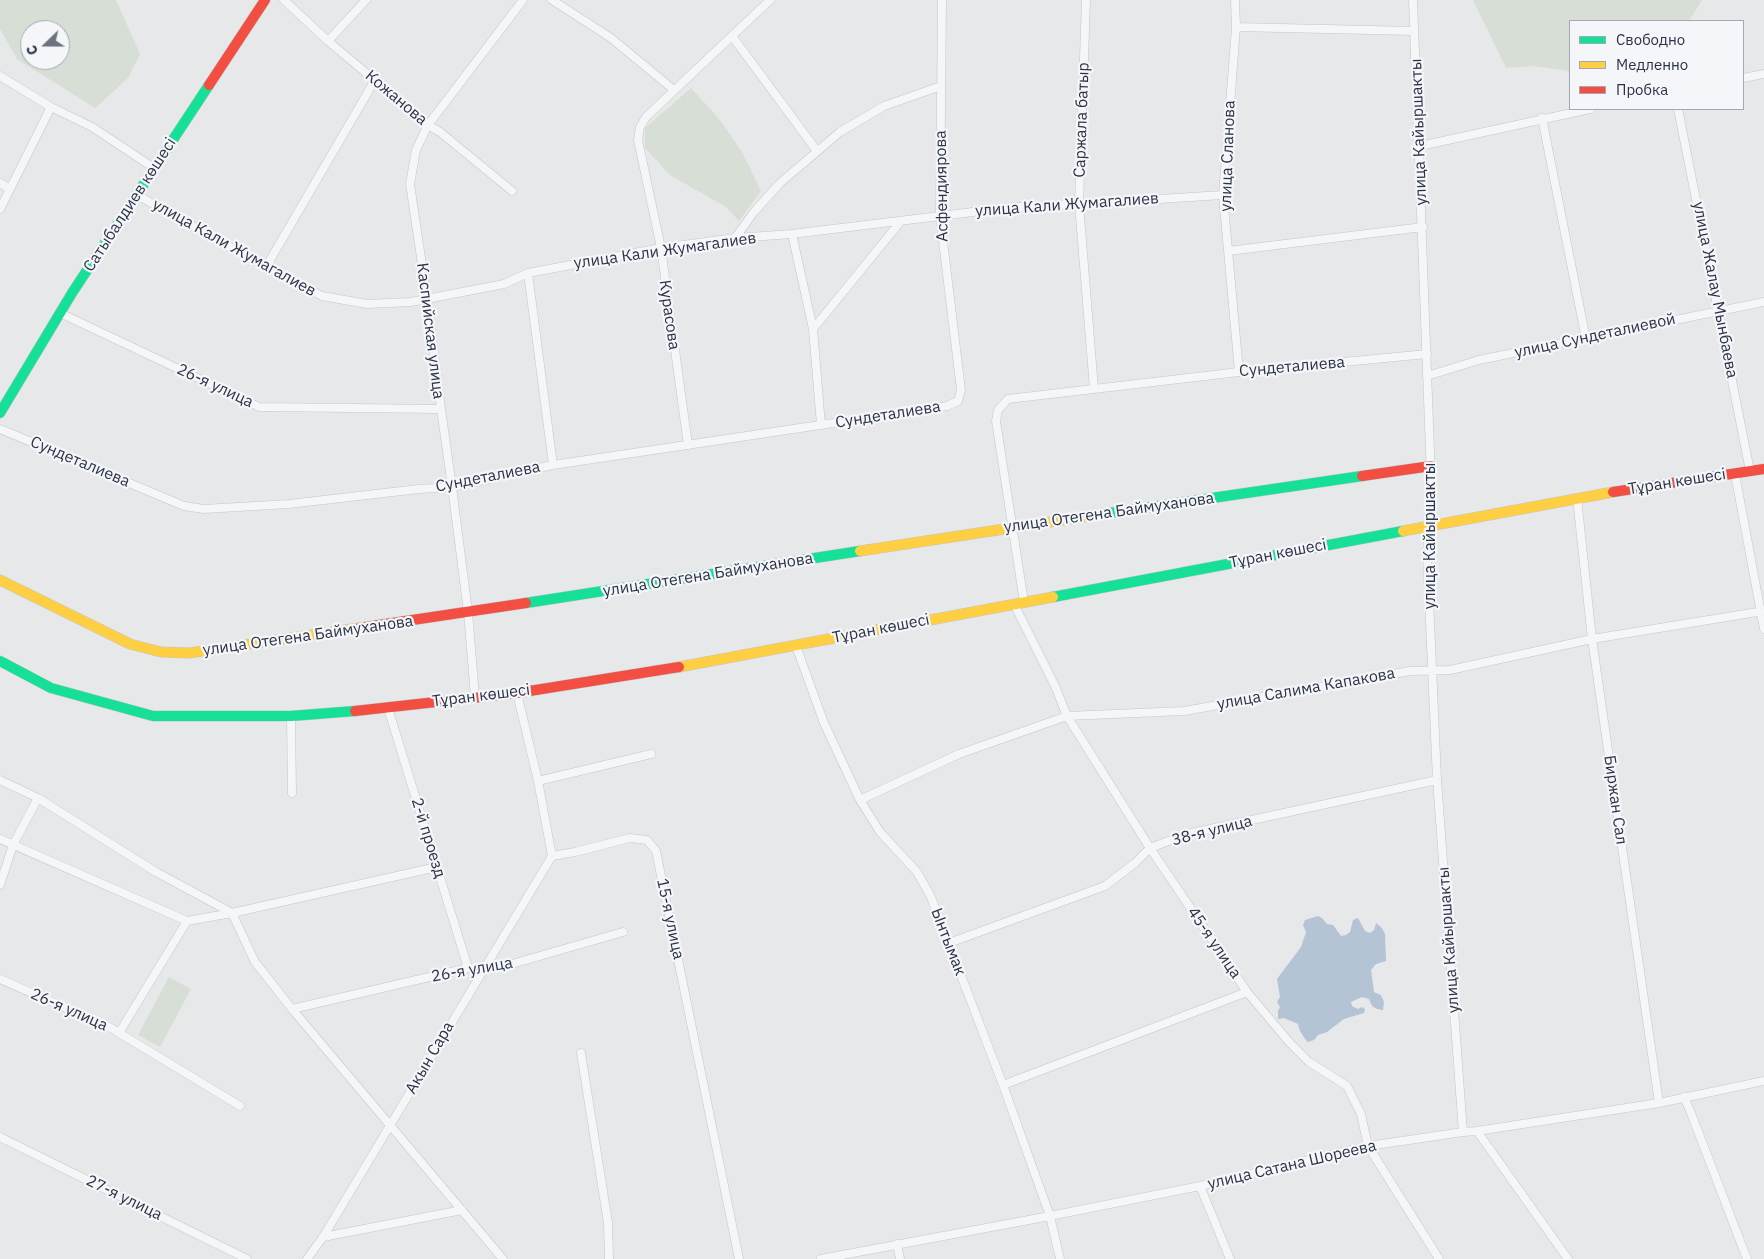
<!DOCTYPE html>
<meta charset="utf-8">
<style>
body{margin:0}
#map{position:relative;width:1764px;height:1259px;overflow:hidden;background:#e6e8ea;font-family:"IBM Plex Sans",sans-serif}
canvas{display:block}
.legend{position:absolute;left:1569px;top:20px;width:175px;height:90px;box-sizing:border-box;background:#f4f6f9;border:1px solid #a4a8b1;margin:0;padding:6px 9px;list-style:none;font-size:15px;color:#2b3445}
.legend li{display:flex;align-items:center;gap:10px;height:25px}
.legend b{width:25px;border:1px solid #a4a8b1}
.north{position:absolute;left:20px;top:20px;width:50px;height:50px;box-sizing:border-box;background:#f4f6f9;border:1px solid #a4a8b1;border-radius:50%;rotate:248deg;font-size:14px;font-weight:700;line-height:20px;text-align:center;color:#2b3445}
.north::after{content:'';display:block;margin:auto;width:18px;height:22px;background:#6c737f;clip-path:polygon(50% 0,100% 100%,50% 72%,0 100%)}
</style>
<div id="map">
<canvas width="1764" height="1259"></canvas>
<ul class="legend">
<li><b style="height:6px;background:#16e098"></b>Свободно</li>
<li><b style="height:6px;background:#ffcf43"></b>Медленно</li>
<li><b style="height:6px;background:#f24e42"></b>Пробка</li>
</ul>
<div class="north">С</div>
</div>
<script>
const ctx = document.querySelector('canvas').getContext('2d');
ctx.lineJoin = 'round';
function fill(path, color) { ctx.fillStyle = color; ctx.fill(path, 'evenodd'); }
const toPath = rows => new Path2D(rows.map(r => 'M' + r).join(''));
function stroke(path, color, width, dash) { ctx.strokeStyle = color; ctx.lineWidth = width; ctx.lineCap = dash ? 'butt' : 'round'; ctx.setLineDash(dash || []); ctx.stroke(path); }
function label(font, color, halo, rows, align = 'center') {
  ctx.font = font + ' "IBM Plex Sans",sans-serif'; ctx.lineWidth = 4.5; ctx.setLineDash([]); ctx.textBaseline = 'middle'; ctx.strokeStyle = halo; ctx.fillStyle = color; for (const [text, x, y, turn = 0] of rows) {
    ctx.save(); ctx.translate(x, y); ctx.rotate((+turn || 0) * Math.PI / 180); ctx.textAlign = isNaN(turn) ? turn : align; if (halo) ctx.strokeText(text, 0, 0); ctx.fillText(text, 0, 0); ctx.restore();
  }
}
fill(toPath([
 [0,0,116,0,140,54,128,78,95,108,17,59,0,29],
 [30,30,60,30,60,60,30,60],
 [1473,0,1702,0,1689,21,1570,21,1570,71,1533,66,1506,68],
 [691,88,720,120,742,152,761,191,739,221,726,207,670,175,645,148,645,128],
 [169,977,191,989,160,1047,138,1035]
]), '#d6ded6');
fill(toPath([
 [1318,916,1322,918,1327,924,1333,925,1341,936,1346,935,1350,932,1353,920,1358,918,1365,931,1370,933,1374,930,1376,923,1382,928,1385,934,1386,961,1376,964,1371,970,1374,992,1381,995,1384,1002,1383,1010,1377,1009,1372,1006,1369,999,1362,997,1351,1002,1352,1006,1358,1009,1362,1007,1365,1009,1364,1013,1344,1019,1327,1032,1318,1035,1314,1040,1308,1042,1305,1039,1300,1031,1298,1024,1284,1018,1278,1019,1278,1011,1280,1007,1277,1002,1280,997,1277,979,1301,947,1306,932,1303,925,1305,920]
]), '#b4c4d5');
const street = toPath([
 [284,0,328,41,428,125,440,132,512,191],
 [552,0,611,38,674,90],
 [1086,0,1079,204,1094,389],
 [1235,0,1236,27,1223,195,1239,372],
 [1413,0,1432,504,1429,526,1427,554,1437,780,1463,1132],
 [1236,27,1414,31],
 [732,36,817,151],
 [328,41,366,0],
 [0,76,51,107,92,127,154,168],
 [1743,78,1764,74],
 [1678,109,1750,471],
 [1542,118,1586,339],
 [1420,146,1590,109],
 [0,183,10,189],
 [137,195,266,267,322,296,367,304,411,302,504,284,528,273,661,248,735,238,792,234,1014,207,1079,204,1223,195],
 [0,209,51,107],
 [792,234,813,329,821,425],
 [735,238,754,212,780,183,840,132,884,106,941,86],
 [1228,251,1423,227],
 [266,267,375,80],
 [528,273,553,465],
 [60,313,259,407,441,409],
 [813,329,901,221],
 [1427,376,1479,360,1764,302],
 [0,429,184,506,204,509,289,504,419,489,452,487,553,465,947,406,958,401,961,390,940,216,942,0],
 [688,445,661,248,638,140,640,127,646,117,770,0],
 [1735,474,1764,629],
 [1577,498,1592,639,1659,1103],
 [1024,602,996,421,998,410,1008,399,1239,372,1427,354],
 [1014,604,1055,686,1067,716,1150,848,1247,992,1290,1043,1309,1062,1347,1086,1361,1114,1368,1146,1439,1259],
 [796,646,824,723,860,800,880,832,917,872,931,897,1003,1085,1050,1216,1060,1259],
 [517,693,538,781,552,856,575,852,630,838,647,840,656,851,739,1259],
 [475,697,468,612,452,487,441,409,427,298,410,184,416,150,428,125,523,0],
 [388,708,468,968],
 [291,716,292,793],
 [0,780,38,798,156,872,232,913],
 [538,781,651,754],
 [860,800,959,754,1067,716,1184,711,1410,671,1450,670,1592,639,1764,611],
 [0,839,187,921,232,913,437,867],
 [0,885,13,845,38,798],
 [232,913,255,962,292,1009,503,1259],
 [949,943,1105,886,1135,863,1150,848,1187,834,1437,780],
 [0,979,111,1028,240,1106],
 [292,1009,468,968,483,969,505,966,623,932],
 [119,1033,187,921],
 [581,1053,608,1223,609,1259],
 [1003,1085,1247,992],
 [1684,1097,1691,1113,1747,1259],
 [1477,1131,1568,1259],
 [0,1137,247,1259],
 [1200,1186,1230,1259],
 [323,1237,462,1210],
 [897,1244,900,1259],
 [307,1259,323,1237,552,856],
 [821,1259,1050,1216,1200,1186,1368,1146,1463,1132,1477,1131,1659,1103,1764,1081]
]);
const fast = toPath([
 [0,413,72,293,209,85],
 [1103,514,1362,476],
 [1053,597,1403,531],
 [526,603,860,551],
 [0,661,51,688,153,716,291,716,355,711]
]);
const slow = toPath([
 [1403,531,1613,492],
 [860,551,1103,514],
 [0,580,130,644,161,652,189,653,359,628],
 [679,667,1053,597]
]);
const jam = toPath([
 [209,85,265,0],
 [1362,476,1431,466],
 [1613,492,1764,469],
 [359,628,526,603],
 [355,711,517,693,679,667]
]);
stroke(street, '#c4c6c8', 9);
stroke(fast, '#c4c6c8', 11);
stroke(slow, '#c4c6c8', 11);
stroke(jam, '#c4c6c8', 11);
stroke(street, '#f5f6f7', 8);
stroke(fast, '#16e098', 10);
stroke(slow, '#ffcf43', 10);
stroke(jam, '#f24e42', 10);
label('16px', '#2b3445', '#f4f6f9', [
 ["Кожанова",396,98,40],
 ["Саржала батыр",1082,120,-88],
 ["улица Кайыршакты",1419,132,-92],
 ["улица Сланова",1228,156,-88],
 ["Асфендиярова",942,186,-91],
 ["Сатыбалдиев көшесі",130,205,-57],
 ["улица Кали Жумагалиев",1067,205,-4],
 ["улица Кали Жумагалиев",234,248,29],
 ["улица Кали Жумагалиев",665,251,-8],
 ["улица Жалау Мынбаева",1715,290,79],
 ["Курасова",669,315,82],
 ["Каспийская улица",430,331,83],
 ["улица Сундеталиевой",1595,336,-12],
 ["Сундеталиева",1292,367,-5],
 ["26-я улица",215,386,25],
 ["Сундеталиева",888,415,-9],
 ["Сундеталиева",80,462,23],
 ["Сундеталиева",488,477,-11],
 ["Тұран көшесі",1677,482,-9],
 ["улица Отегена Баймуханова",1109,513,-8],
 ["улица Кайыршакты",1430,536,-90],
 ["Тұран көшесі",1278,554,-11],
 ["улица Отегена Баймуханова",708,575,-9],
 ["Тұран көшесі",881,629,-11],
 ["улица Отегена Баймуханова",308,636,-8],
 ["улица Салима Капакова",1306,689,-10],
 ["Тұран көшесі",481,696,-7],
 ["Биржан Сал",1615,800,82],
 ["38-я улица",1212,831,-14],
 ["2-й проезд",428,838,73],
 ["15-я улица",670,919,78],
 ["улица Кайыршакты",1449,940,-94],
 ["Ынтымак",948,942,69],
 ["45-я улица",1214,943,56],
 ["26-я улица",472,970,-10],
 ["26-я улица",69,1010,24],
 ["Акын Сара",430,1058,-60],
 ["улица Сатана Шореева",1292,1165,-13],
 ["27-я улица",124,1198,26]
]);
</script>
